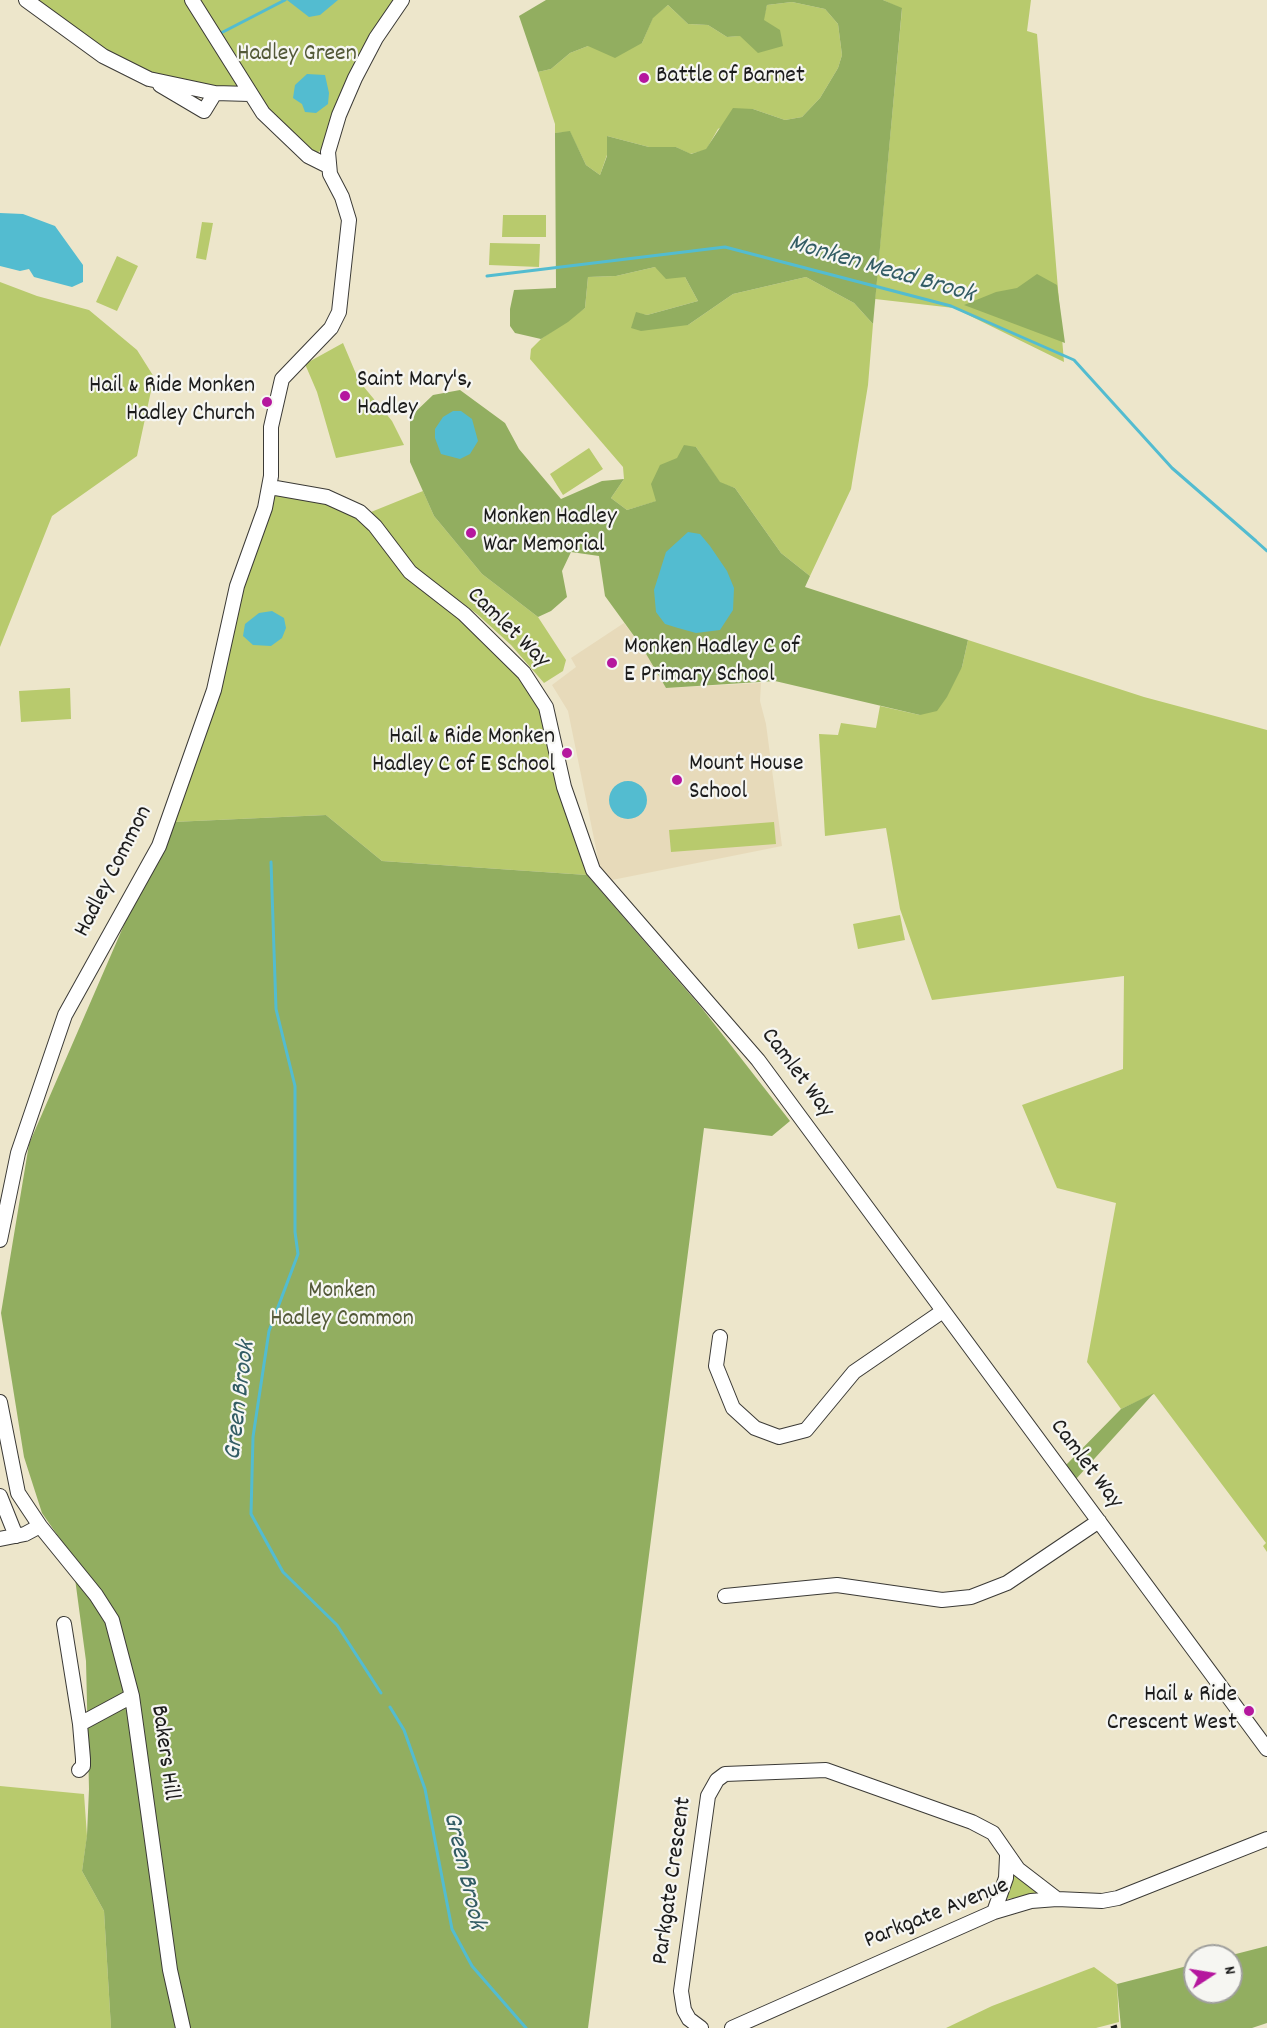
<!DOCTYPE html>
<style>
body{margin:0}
#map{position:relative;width:1267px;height:2028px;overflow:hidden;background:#ede6cb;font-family:Dekko,sans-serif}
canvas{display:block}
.north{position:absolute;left:1183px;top:1944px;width:60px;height:60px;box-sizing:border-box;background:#f6f6f2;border:2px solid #9f9f9c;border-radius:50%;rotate:78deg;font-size:16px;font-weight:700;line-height:24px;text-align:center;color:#1c1c1c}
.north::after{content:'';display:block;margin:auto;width:21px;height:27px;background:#b5179e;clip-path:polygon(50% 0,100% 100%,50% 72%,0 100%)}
</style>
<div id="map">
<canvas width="1267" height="2028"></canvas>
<div class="north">N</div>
</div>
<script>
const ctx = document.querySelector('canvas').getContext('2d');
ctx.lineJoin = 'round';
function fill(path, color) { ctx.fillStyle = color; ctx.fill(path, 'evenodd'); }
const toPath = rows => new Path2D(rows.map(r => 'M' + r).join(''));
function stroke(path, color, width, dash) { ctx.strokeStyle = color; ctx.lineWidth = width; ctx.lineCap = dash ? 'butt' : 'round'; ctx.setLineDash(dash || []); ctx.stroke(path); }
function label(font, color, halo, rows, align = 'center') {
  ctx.font = font + ' Dekko,sans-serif'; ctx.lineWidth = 4.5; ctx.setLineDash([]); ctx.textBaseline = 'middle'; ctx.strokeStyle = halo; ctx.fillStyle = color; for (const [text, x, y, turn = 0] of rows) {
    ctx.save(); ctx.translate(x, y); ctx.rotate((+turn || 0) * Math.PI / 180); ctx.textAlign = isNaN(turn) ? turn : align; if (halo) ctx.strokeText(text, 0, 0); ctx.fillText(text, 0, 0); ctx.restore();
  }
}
fill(toPath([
 [624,623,642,647,666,688,761,683,760,701,766,724,782,846,612,880,600,868,568,711,552,685,576,667,571,658]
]), '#e7daba');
fill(toPath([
 [33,0,396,0,323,149,315,154,238,91,151,75,103,52],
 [883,0,1031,0,1027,31,1037,34,1064,362,954,308,875,299,902,9],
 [792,2,825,9,838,24,842,55,838,68,820,98,802,117,785,120,753,109,718,129,706,150,690,154,676,147,649,147,607,136,607,155,600,175,586,165,570,132,555,133,555,124,538,72,551,69,570,53,588,46,642,43,653,17,668,5,688,24,708,25,727,37,739,36,763,20,767,5],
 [503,215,546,215,546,237,502,237],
 [202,222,213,223,206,260,196,258],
 [490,243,540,244,539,267,489,265],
 [117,256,138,266,117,311,96,302],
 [655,267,685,277,698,301,647,315,636,313,688,325,733,294,806,277,854,303,873,324,868,385,851,489,810,576,781,553,735,488,720,483,696,447,657,501,627,510,611,498,624,479,623,467,530,359,531,349,541,339,585,308,588,277,616,276],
 [0,282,37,296,89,310,137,350,154,377,137,456,52,516,0,647],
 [343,343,359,381,392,421,404,445,336,458,317,392,305,364],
 [589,448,603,469,563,495,550,474],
 [423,491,434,516,482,574,538,617,566,660,563,671,544,683,511,645,477,614,416,568,371,512],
 [275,495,318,500,353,512,520,675,544,714,562,793,587,875,382,861,326,815,173,822,234,615],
 [968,640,1144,697,1267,730,1267,1552,1263,1546,1266,1543,1154,1394,1121,1409,1087,1362,1116,1203,1057,1188,1022,1105,1123,1069,1124,976,932,1000,900,909,886,828,825,836,819,734,838,735,841,723,876,728,880,706,920,715,962,667],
 [70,688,71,719,21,722,19,691],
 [774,822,776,844,671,852,669,830],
 [900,915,905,940,858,949,853,924],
 [0,1786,84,1794,87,1836,82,1871,104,1911,111,2028,0,2028],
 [1011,1871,1039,1893,1038,1895,1006,1899],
 [1094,1967,1117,1984,1119,2022,1096,2028,946,2028,992,2006]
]), '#b8ca6d');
fill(toPath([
 [546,0,883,0,902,8,873,324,854,303,806,277,733,294,688,325,641,331,631,328,636,312,647,315,698,301,685,277,666,279,655,267,616,276,588,277,585,308,568,322,541,339,515,333,510,326,510,309,514,290,556,288,555,133,570,131,586,165,600,175,607,156,607,136,649,147,676,147,691,154,706,149,733,108,753,109,785,120,802,117,820,98,838,68,842,55,838,24,825,9,792,2,767,5,764,20,780,30,783,46,758,53,740,36,727,37,708,25,688,24,668,5,653,18,642,43,615,58,588,46,570,53,551,69,538,72,519,16],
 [1037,274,1057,285,1065,343,964,305,996,292,1017,288],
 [460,390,505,423,519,449,561,499,602,481,624,479,611,498,627,510,656,501,651,484,660,465,677,458,684,445,696,447,720,482,735,488,781,553,810,576,805,587,968,640,962,667,947,697,937,711,920,715,775,681,666,688,642,647,605,596,599,556,571,552,562,571,567,597,551,611,538,617,482,574,434,516,410,462,410,417,433,395],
 [326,815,382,861,587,875,701,1007,790,1121,772,1136,704,1128,588,2028,111,2028,104,1911,82,1871,87,1835,89,1789,86,1661,72,1556,42,1513,24,1457,1,1313,29,1144,153,858,173,822],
 [1154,1393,1076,1479,1066,1465,1121,1409],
 [1267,1946,1267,2023,1252,2028,1121,2028,1117,1984,1195,1964,1195,1992,1231,1992,1231,1956,1228,1956]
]), '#92ae60');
fill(toPath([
 [287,0,338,0,320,15,309,17],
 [307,74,325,75,329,93,328,104,316,113,305,112,302,104,293,98,295,85],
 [0,213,23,214,55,226,83,265,83,282,72,287,34,277,29,269,20,271,0,266],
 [453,411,461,411,472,419,478,441,470,454,460,459,441,454,435,438,435,429,443,417],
 [688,532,700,534,710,546,727,571,734,588,733,610,720,630,696,633,678,628,665,624,656,612,654,590,666,552],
 [272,611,284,618,286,628,282,638,271,646,253,645,243,636,245,624,259,613],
 '609 800a19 19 0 1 1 38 0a19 19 0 1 1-38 0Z'
]), '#53bcd0');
stroke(toPath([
 [221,33,285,0],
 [487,276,725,247,951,306,1074,360,1172,468,1256,541],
 [1257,542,1267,551],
 [271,862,276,1009,295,1086,295,1232,298,1254,269,1331,253,1437,251,1514,283,1572,337,1625,381,1693],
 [390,1707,404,1730,425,1789,452,1929,472,1966,526,2028]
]), '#53bcd0', 3);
const minor = toPath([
 [26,0,103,56,149,79,215,93,250,94],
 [192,0,263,113,308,156,328,166],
 [160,85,204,111,215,93],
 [270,487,327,497,360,512,375,526,410,572,464,614,524,673,546,707,564,787,593,870,758,1060,1267,1749],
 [0,1240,18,1153,65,1015,159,846,214,690,237,586,265,508,271,476,271,427,282,379,331,328,339,312,349,220,342,197,330,174,328,152,339,115,355,78,376,38,402,0],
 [720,1337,716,1366,733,1408,755,1428,779,1437,806,1430,854,1372,943,1311],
 [0,1402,18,1493,40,1526,96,1595,112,1620,132,1696,170,1970,183,2028],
 [0,1496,16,1536],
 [0,1539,25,1534,40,1526],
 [725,1596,837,1585,942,1600,971,1597,1007,1583,1099,1521],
 [64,1624,80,1724,83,1759,83,1766,79,1770],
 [80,1724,132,1696],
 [994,1912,1006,1878,1007,1856],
 [701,2028,689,2019,684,2010,681,1991,708,1796,717,1780,725,1774,826,1770,972,1822,993,1833,1018,1869,1057,1899],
 [732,2028,994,1912,1031,1901,1057,1899,1102,1901,1118,1898,1267,1839]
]);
stroke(minor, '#3b3a36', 16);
stroke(minor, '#fff', 14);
stroke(toPath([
 [1111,2028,1117,2026]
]), '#1c1c1c', 3, [9, 4.5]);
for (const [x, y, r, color] of [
 [644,78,6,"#b5179e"],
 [345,396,6,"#b5179e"],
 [267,402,6,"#b5179e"],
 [471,533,6,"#b5179e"],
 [612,663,6,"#b5179e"],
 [567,753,6,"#b5179e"],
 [677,780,6,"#b5179e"],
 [1249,1711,6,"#b5179e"]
]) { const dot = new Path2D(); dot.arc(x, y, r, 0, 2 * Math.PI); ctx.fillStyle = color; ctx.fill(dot); stroke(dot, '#f6f6f2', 2); }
label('24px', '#535938', '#f6f6f2', [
 ["Hadley Green",297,56],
 ["Monken",342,1293],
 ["Hadley Common",342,1321]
]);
label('24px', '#1c1c1c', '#f6f6f2', [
 ["Battle of Barnet",656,78],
 ["Saint Mary's,",357,382],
 ["Hadley",357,410],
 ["Hail & Ride Monken",255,388,"right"],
 ["Hadley Church",255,416,"right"],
 ["Monken Hadley",483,519],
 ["War Memorial",483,547],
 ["Monken Hadley C of",624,649],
 ["E Primary School",624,677],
 ["Hail & Ride Monken",555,739,"right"],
 ["Hadley C of E School",555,767,"right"],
 ["Mount House",689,766],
 ["School",689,794],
 ["Hail & Ride",1237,1697,"right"],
 ["Crescent West",1237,1725,"right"]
], 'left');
label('24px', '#1c1c1c', '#f6f6f2', [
 ["Camlet Way",507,629,44],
 ["Hadley Common",115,872,-63],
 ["Camlet Way",796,1074,53],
 ["Camlet Way",1085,1465,53],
 ["Bakers Hill",163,1753,82],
 ["Parkgate Crescent",674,1881,-82],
 ["Parkgate Avenue",937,1915,-22]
]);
label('italic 26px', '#325c64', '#f6f6f2', [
 ["Monken Mead Brook",881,271,16],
 ["Green Brook",242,1401,-83],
 ["Green Brook",462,1871,77]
]);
</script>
